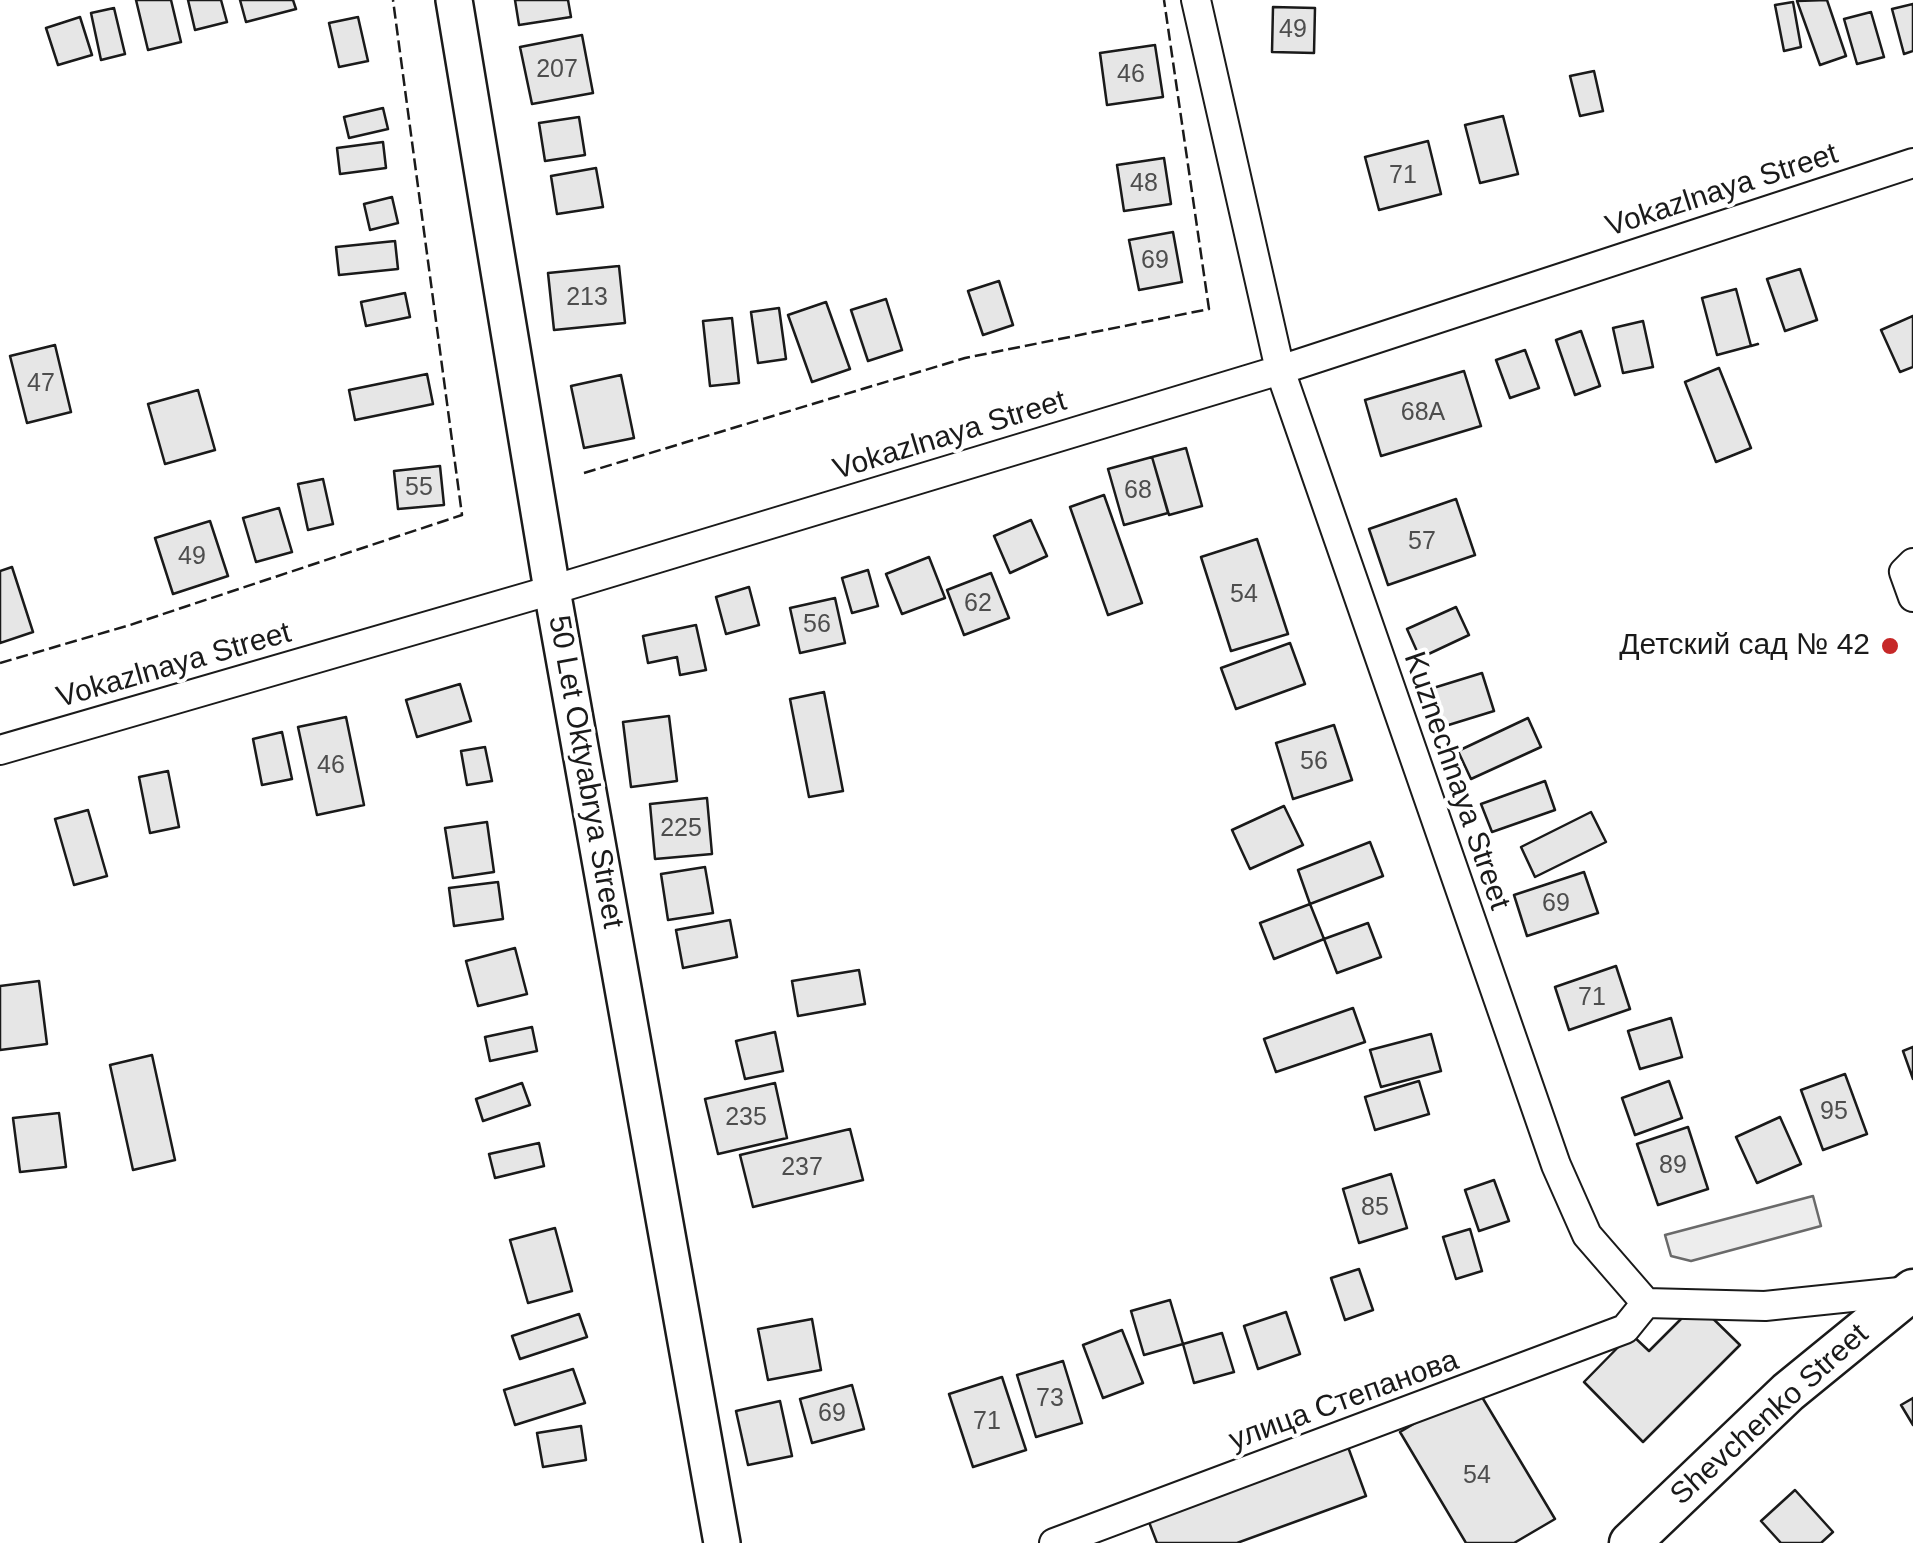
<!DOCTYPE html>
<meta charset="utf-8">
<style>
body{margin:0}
canvas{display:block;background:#fff}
</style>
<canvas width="1913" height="1543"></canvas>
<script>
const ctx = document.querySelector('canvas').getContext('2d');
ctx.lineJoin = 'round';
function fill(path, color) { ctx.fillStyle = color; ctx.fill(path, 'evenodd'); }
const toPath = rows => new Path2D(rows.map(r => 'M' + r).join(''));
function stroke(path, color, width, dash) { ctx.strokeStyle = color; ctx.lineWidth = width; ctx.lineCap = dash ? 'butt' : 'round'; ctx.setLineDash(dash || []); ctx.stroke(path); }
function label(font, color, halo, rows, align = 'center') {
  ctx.font = font + ' Arial,sans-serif'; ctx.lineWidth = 8; ctx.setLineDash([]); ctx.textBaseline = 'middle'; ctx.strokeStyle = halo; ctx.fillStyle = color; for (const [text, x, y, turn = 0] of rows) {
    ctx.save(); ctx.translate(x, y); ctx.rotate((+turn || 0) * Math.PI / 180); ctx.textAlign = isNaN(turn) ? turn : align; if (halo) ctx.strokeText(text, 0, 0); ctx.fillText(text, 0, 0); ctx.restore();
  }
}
const built = toPath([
 [1813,1196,1821,1226,1691,1261,1671,1256,1665,1235,1813,1196]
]);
fill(built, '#ededed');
stroke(built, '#6a6a6a', 2.5);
const building = toPath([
 [136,0,171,0,181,42,148,50,136,0],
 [188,0,221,0,227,22,195,30,188,0],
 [240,0,293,0,296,9,246,22,240,0],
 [515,0,568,0,571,17,519,25,515,0],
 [1827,0,1846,56,1820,65,1797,1,1827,0],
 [1793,2,1801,47,1784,51,1775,5,1793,2],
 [1913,4,1913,51,1904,54,1892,9,1913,4],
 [1273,7,1315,8,1314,53,1272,52,1273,7],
 [114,8,125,54,101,60,91,13,114,8],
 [1871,12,1884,57,1857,64,1844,19,1871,12],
 [80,17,92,55,58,65,46,28,80,17],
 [358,17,368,61,339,67,329,23,358,17],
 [582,35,593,93,532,104,520,47,582,35],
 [1155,45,1163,97,1107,105,1100,53,1155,45],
 [1594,71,1603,111,1580,116,1570,76,1594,71],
 [383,108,388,129,349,138,344,117,383,108],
 [1503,116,1518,174,1480,183,1465,125,1503,116],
 [579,117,585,155,545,161,539,123,579,117],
 [1428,141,1441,194,1379,210,1365,157,1428,141],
 [383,142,386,168,340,174,337,148,383,142],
 [1164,158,1171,204,1124,211,1117,165,1164,158],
 [596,168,603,207,557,214,551,176,596,168],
 [392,197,398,223,370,230,364,204,392,197],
 [1173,232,1182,282,1139,290,1129,240,1173,232],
 [395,241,398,269,339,275,336,247,395,241],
 [619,266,625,323,554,330,548,273,619,266],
 [1800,269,1817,320,1785,331,1767,279,1800,269],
 [999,281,1013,325,983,335,968,291,999,281],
 [1736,289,1751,346,1758,344,1717,355,1702,298,1736,289],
 [405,293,410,317,366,326,361,302,405,293],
 [886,299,902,350,868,361,851,310,886,299],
 [826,302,850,369,812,382,788,315,826,302],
 [779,308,786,359,758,363,751,312,779,308],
 [1913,316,1913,367,1900,372,1881,330,1913,316],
 [732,318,739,383,710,386,703,321,732,318],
 [1643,321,1653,367,1623,373,1613,328,1643,321],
 [1581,331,1600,386,1575,395,1556,340,1581,331],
 [55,345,71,412,27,423,10,356,55,345],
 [1525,350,1539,388,1510,398,1496,360,1525,350],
 [1719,368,1751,448,1716,462,1685,382,1719,368],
 [1464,371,1481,426,1381,456,1365,400,1464,371],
 [427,374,433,404,355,420,349,390,427,374],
 [621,375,634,438,584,448,571,386,621,375],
 [198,390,215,450,165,464,148,404,198,390],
 [1186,448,1202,506,1169,515,1152,457,1186,448],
 [1152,457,1168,513,1124,525,1108,469,1152,457],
 [440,466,444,505,398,509,394,471,440,466],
 [323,479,333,524,308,530,298,484,323,479],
 [1104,495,1142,603,1108,615,1070,507,1104,495],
 [1456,499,1475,555,1388,585,1369,529,1456,499],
 [279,508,292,552,256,562,243,518,279,508],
 [1031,520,1047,556,1010,573,994,536,1031,520],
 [210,521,228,576,173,594,155,538,210,521],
 [1257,539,1288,634,1231,651,1201,557,1257,539],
 [929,557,945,598,902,614,886,574,929,557],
 [12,567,33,632,0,643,0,571,12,567],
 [868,570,878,606,852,613,842,578,868,570],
 [991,573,1009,618,964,635,947,590,991,573],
 [749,587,759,625,726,634,716,597,749,587],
 [835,598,845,643,800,653,790,608,835,598],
 [1456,607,1469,635,1420,658,1407,629,1456,607],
 [696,625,706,670,680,675,677,657,648,663,643,636,696,625],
 [1290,643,1305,684,1236,709,1221,668,1290,643],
 [1482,673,1494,711,1442,727,1430,689,1482,673],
 [460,684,471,721,417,737,406,700,460,684],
 [824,692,843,791,809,797,790,699,824,692],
 [669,716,677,781,631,787,623,722,669,716],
 [346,717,364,805,317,815,298,727,346,717],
 [1528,718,1541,747,1471,779,1458,751,1528,718],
 [1334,725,1352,780,1293,799,1276,743,1334,725],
 [282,732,292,779,262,785,253,739,282,732],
 [485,747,492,781,467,785,461,751,485,747],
 [168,771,179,827,150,833,139,777,168,771],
 [1545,781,1555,810,1492,832,1481,804,1545,781],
 [707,798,712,854,655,859,650,804,707,798],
 [1284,806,1303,845,1250,869,1232,830,1284,806],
 [88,810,107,876,74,885,55,819,88,810],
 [1591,812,1606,842,1535,877,1521,847,1591,812],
 [487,822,494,872,453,878,445,828,487,822],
 [1370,842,1383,876,1310,904,1298,870,1370,842],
 [705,867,713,913,668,920,661,874,705,867],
 [1584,872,1598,913,1527,936,1514,895,1584,872],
 [498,882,503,919,454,926,449,888,498,882],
 [1310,904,1324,939,1274,959,1260,923,1310,904],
 [730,920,737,957,683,968,676,930,730,920],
 [1368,923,1381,957,1337,973,1324,939,1368,923],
 [515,948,527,994,478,1006,466,961,515,948],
 [1616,966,1630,1009,1569,1030,1555,987,1616,966],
 [859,970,865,1004,798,1016,792,981,859,970],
 [39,981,47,1044,0,1050,0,986,39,981],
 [1353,1008,1365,1042,1276,1072,1264,1039,1353,1008],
 [1671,1018,1682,1057,1640,1069,1628,1031,1671,1018],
 [532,1027,537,1051,490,1061,485,1037,532,1027],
 [775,1032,783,1071,745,1079,736,1041,775,1032],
 [1431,1034,1441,1071,1381,1087,1370,1050,1431,1034],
 [1913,1047,1913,1079,1903,1051,1913,1047],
 [152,1055,175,1160,133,1170,110,1065,152,1055],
 [1845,1074,1867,1134,1823,1150,1801,1090,1845,1074],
 [1419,1081,1429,1114,1375,1130,1365,1097,1419,1081],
 [1669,1081,1682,1118,1635,1135,1622,1098,1669,1081],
 [522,1083,530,1105,483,1121,476,1099,522,1083],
 [775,1083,787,1138,718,1154,705,1099,775,1083],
 [59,1113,66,1167,20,1172,13,1118,59,1113],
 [1780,1117,1801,1164,1757,1183,1736,1137,1780,1117],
 [1688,1127,1708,1189,1658,1205,1637,1144,1688,1127],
 [850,1129,863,1180,753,1207,740,1155,850,1129],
 [539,1143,544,1166,495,1178,489,1154,539,1143],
 [1391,1174,1407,1228,1359,1243,1343,1189,1391,1174],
 [1494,1180,1509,1221,1479,1231,1465,1190,1494,1180],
 [555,1228,572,1291,528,1303,510,1240,555,1228],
 [1470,1229,1482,1271,1456,1279,1443,1237,1470,1229],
 [1359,1269,1373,1310,1345,1320,1331,1278,1359,1269],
 [1170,1300,1183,1344,1144,1355,1131,1311,1170,1300],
 [1697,1303,1740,1345,1643,1442,1584,1382,1631,1334,1649,1351,1697,1303],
 [1286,1312,1300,1354,1258,1369,1244,1326,1286,1312],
 [579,1314,587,1337,520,1359,512,1336,579,1314],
 [812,1319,821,1370,768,1380,758,1329,812,1319],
 [1122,1330,1143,1383,1103,1398,1083,1345,1122,1330],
 [1222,1333,1234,1372,1194,1383,1183,1344,1222,1333],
 [1063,1361,1082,1423,1036,1437,1017,1375,1063,1361],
 [573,1369,585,1403,515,1425,504,1390,573,1369],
 [1002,1377,1026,1450,973,1467,949,1394,1002,1377],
 [852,1385,864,1429,812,1443,800,1399,852,1385],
 [1476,1387,1555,1519,1514,1543,1466,1543,1400,1432,1476,1387],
 [1913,1398,1913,1425,1901,1405,1913,1398],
 [780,1401,792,1456,748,1465,736,1411,780,1401],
 [581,1426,586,1460,543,1467,537,1433,581,1426],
 [1344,1436,1366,1496,1237,1543,1157,1543,1144,1509,1344,1436],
 [1795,1490,1833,1532,1821,1543,1781,1543,1761,1521,1795,1490]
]);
fill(building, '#e6e6e6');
stroke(building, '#1a1a1a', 2.5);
const minor = toPath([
 [1196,0,1280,370,1556,1165,1587,1235,1646,1303,1765,1306,1909,1291],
 [1913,563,1904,572,1913,597],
 [0,750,552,590,1280,370,1913,163],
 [1054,1543,1625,1329,1646,1303]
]);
const tertiary = toPath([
 [454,0,552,590,722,1543]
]);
const secondary = toPath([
 [1630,1543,1788,1392,1913,1290]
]);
stroke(minor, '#1a1a1a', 32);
stroke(tertiary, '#1a1a1a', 40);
stroke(secondary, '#1a1a1a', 45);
stroke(minor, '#fff', 28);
stroke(tertiary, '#fff', 35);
stroke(secondary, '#fff', 40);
stroke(toPath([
 [584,473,965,358,1209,309,1164,0],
 [0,663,130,625,462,515,393,0]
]), '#1a1a1a', 2.5, [12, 5]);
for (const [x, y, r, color] of [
 [1890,646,10,"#c62828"]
]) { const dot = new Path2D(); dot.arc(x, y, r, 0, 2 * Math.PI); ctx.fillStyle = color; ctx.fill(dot); stroke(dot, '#fff', 4); }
label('25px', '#4d4d4d', null, [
 ["49",1293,30],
 ["207",557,70],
 ["46",1131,75],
 ["71",1403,176],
 ["48",1144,184],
 ["69",1155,261],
 ["213",587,298],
 ["47",41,384],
 ["68А",1423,413],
 ["55",419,488],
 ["68",1138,491],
 ["57",1422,542],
 ["49",192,557],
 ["54",1244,595],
 ["62",978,604],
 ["56",817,625],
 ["56",1314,762],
 ["46",331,766],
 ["225",681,829],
 ["69",1556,904],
 ["71",1592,998],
 ["95",1834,1112],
 ["235",746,1118],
 ["89",1673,1166],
 ["237",802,1168],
 ["85",1375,1208],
 ["73",1050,1399],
 ["69",832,1414],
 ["71",987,1422],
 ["54",1477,1476]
]);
label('30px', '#1a1a1a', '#fff', [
 ["Vokazlnaya Street",1722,191,-18],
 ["Vokazlnaya Street",950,436,-17],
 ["Vokazlnaya Street",174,666,-16],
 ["50 Let Oktyabrya Street",585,772,80],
 ["Kuznechnaya Street",1456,781,71],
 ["улица Степанова",1344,1401,-20],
 ["Shevchenko Street",1770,1415,-42]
]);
label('30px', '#1a1a1a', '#fff', [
 ["Детский сад № 42",1870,646]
], 'right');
</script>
